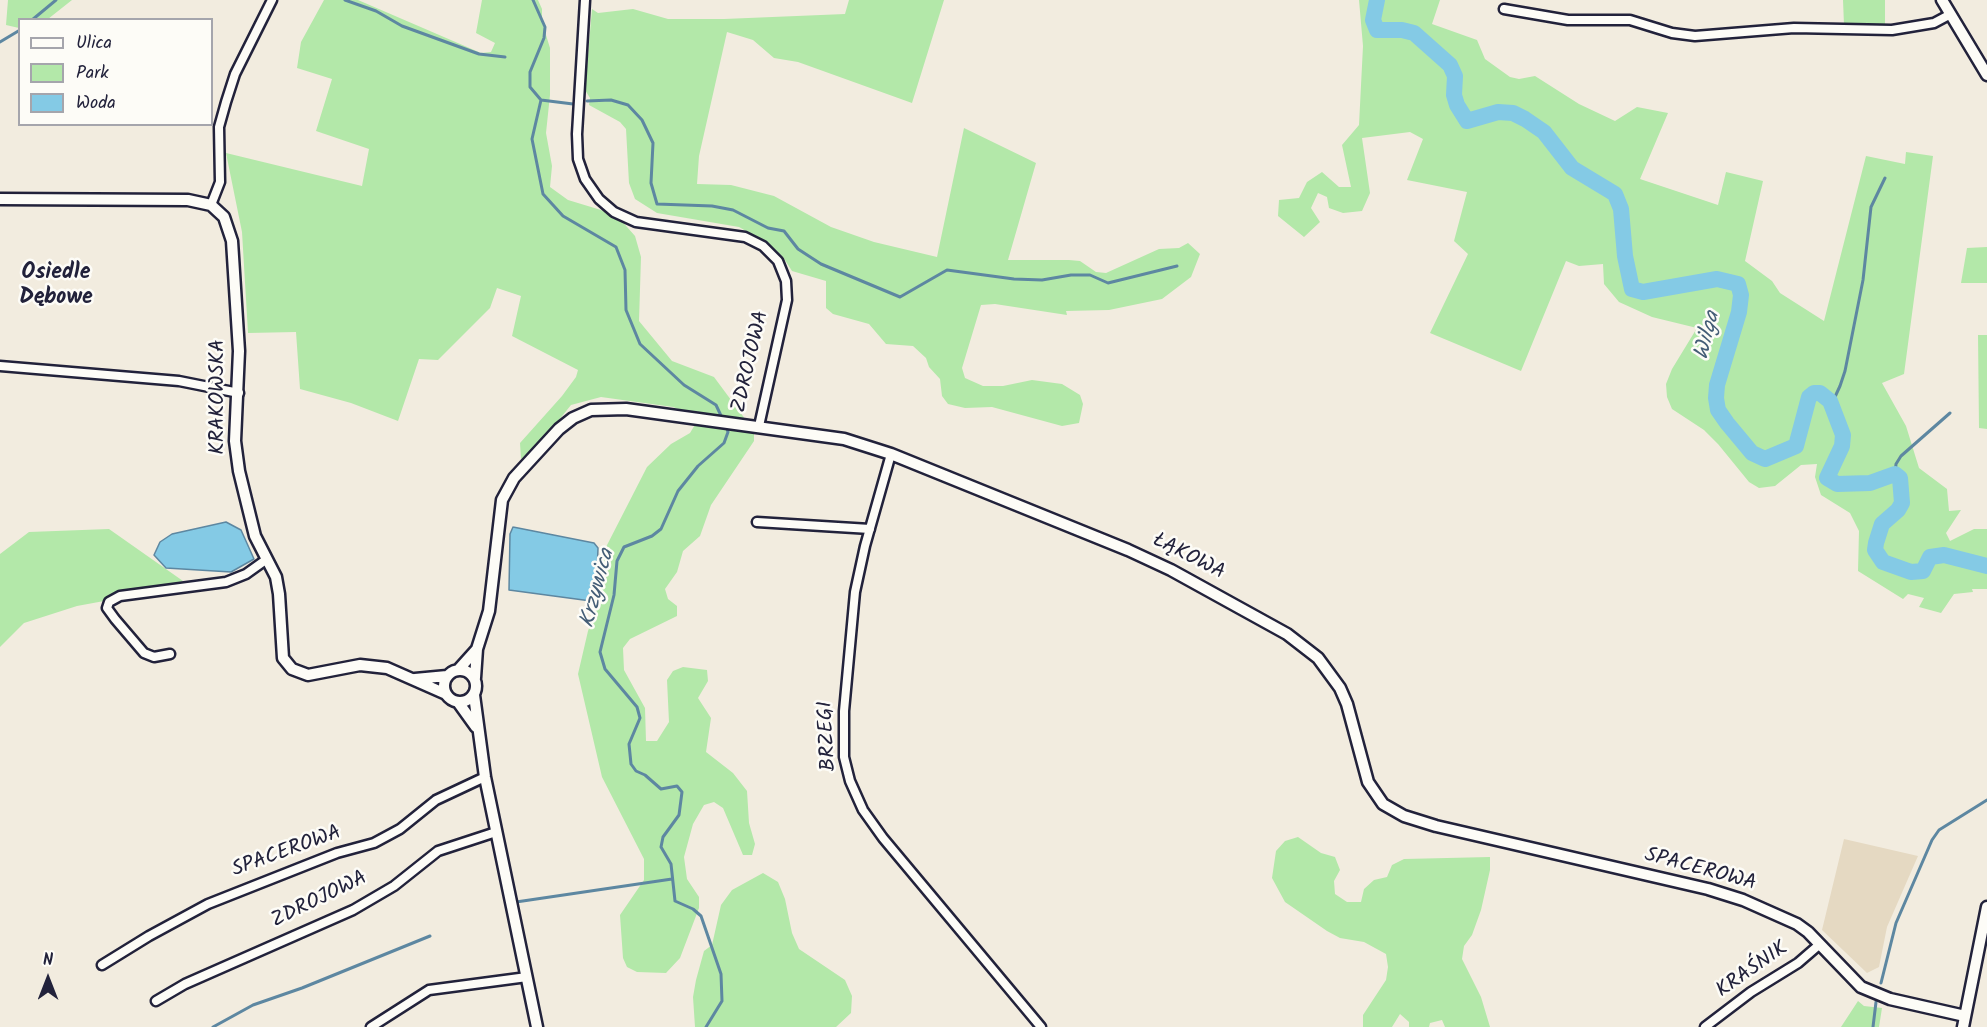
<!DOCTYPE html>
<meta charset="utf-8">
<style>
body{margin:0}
#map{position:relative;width:1987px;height:1027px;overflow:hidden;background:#f2ecdf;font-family:Kalam,sans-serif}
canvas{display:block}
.legend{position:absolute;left:18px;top:18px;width:195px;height:108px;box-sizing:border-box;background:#fdfcf7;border:2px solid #a5a5ac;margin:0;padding:8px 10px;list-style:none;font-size:18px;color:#22223b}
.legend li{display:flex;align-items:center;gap:12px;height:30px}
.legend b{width:30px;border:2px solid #a5a5ac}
.north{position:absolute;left:18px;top:949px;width:60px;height:60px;-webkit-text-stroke:4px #fdfcf7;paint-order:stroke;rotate:0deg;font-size:16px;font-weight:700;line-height:24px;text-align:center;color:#22223b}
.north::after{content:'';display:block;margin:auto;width:21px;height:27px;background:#22223b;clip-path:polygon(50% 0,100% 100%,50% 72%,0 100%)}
</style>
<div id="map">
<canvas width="1987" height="1027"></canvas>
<ul class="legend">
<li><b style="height:8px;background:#fdfcf7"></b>Ulica</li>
<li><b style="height:16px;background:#b3e8a9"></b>Park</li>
<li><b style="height:16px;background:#84cae5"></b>Woda</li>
</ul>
<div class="north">N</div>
</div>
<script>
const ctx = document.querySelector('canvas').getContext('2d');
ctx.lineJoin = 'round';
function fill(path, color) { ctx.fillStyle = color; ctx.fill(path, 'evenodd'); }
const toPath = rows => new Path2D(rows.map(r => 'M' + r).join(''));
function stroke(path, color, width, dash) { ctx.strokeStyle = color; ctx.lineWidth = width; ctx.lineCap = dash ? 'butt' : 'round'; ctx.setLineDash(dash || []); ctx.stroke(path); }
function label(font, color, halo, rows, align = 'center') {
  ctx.font = font + ' Kalam,sans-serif'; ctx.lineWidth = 5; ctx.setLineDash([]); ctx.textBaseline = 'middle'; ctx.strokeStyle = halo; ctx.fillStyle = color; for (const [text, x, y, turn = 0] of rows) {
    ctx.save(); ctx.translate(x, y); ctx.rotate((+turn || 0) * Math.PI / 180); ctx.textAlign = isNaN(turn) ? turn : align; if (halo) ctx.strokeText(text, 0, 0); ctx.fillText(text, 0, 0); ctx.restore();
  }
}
fill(toPath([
 [1844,839,1918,856,1887,927,1879,967,1867,973,1822,930]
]), '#e5d9c2');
fill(toPath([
 [8,0,72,0,48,19,20,20,19,28,6,25],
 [324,0,358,0,481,53,491,52,495,43,476,33,482,0,538,0,542,9,542,22,550,48,550,95,546,133,552,166,550,187,568,200,601,210,620,219,635,236,641,257,639,321,672,361,714,377,754,431,754,441,748,450,711,505,700,536,683,551,677,572,665,589,668,599,677,606,677,616,630,639,623,648,624,670,645,708,646,741,657,741,669,722,667,680,673,671,683,667,707,670,708,681,698,698,711,718,706,752,733,773,747,791,749,823,755,844,752,855,743,855,723,808,714,802,704,805,693,824,684,857,687,879,699,897,699,908,680,958,666,973,637,972,627,967,623,958,620,915,644,880,644,859,602,777,578,674,588,631,599,601,602,560,605,549,647,467,671,444,690,433,696,423,692,414,673,407,601,397,571,405,538,446,521,459,520,443,562,396,576,377,578,370,512,336,521,296,497,288,490,308,438,360,419,359,398,421,351,403,300,389,296,332,248,333,242,232,226,153,362,186,369,149,316,131,332,79,297,68,301,42],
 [849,0,944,0,912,103,798,62,774,58,753,40,727,32,699,156,697,184,731,185,774,196,831,227,874,242,937,257,964,128,1036,163,1008,260,1069,260,1080,261,1096,272,1106,273,1159,249,1179,248,1188,243,1200,254,1191,277,1162,299,1109,310,1066,311,1067,315,995,304,981,305,962,368,965,378,983,386,1003,386,1032,380,1062,384,1080,395,1083,404,1079,423,1062,426,992,407,965,408,948,404,942,396,940,379,929,367,926,358,913,346,886,344,869,324,833,314,826,308,826,281,792,271,783,257,770,245,739,227,657,213,635,199,629,183,626,129,620,122,589,105,590,98,585,90,592,9,598,13,633,9,668,19,724,19,845,14],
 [1359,0,1440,0,1432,24,1477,40,1485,59,1510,77,1519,79,1535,76,1579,104,1615,121,1637,107,1668,113,1640,179,1718,205,1726,172,1763,181,1745,261,1772,281,1780,293,1824,321,1866,156,1905,164,1906,152,1933,156,1904,374,1882,383,1906,426,1919,468,1947,489,1949,511,1961,510,1946,533,1950,541,1974,529,1987,529,1987,589,1972,589,1973,592,1954,594,1941,613,1919,607,1924,598,1908,594,1903,599,1858,571,1859,531,1850,513,1821,495,1815,477,1817,464,1801,465,1775,486,1759,488,1749,482,1718,444,1704,430,1672,409,1667,397,1666,384,1672,369,1697,328,1652,317,1619,302,1604,284,1603,264,1579,266,1566,261,1521,371,1430,333,1468,254,1454,241,1467,192,1407,180,1423,139,1410,132,1362,138,1370,193,1362,211,1343,213,1329,208,1327,197,1318,193,1311,208,1320,222,1304,237,1278,216,1279,200,1299,198,1307,182,1322,172,1339,187,1351,187,1342,145,1359,125,1363,46],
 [1843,0,1885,0,1885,25,1844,25],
 [1987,247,1987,283,1961,283,1967,248],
 [1978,335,1987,335,1987,429,1979,428],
 [109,529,183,581,169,589,77,606,24,623,0,647,0,554,29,532],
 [1298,837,1321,853,1335,857,1340,870,1334,881,1335,894,1347,902,1361,902,1364,889,1374,880,1387,877,1392,865,1404,859,1490,857,1490,870,1481,910,1472,935,1464,946,1462,959,1481,997,1490,1027,1445,1027,1442,1020,1430,1023,1429,1027,1409,1027,1409,1022,1400,1014,1392,1027,1363,1027,1363,1015,1386,980,1388,967,1386,954,1364,942,1340,938,1327,931,1285,902,1272,878,1276,851,1285,841],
 [763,873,778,882,785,899,792,933,799,949,845,980,852,996,851,1013,836,1027,695,1027,693,997,696,980,704,951,712,945,721,905,732,890],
 [1858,1001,1864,1006,1882,1008,1879,1027,1841,1027]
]), '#b3e8a9');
const water = toPath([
 [226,522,241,530,254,559,231,572,166,568,154,555,160,542,172,534,226,522],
 [513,527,594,543,598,548,596,597,591,601,509,590,510,534,513,527]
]);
fill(water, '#84cae5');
stroke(water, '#5d87a1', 1.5);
stroke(toPath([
 [345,0,376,11,402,26,479,54,505,57],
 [533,0,545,27,544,38,530,72,530,87,541,100],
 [32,20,56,0],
 [0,42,20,30],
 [541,100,532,139,543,194,563,216,616,247,625,270,626,310,640,344,684,385,716,405,723,420],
 [541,100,573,104],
 [587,101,611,100,628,105,642,120,653,143,651,183,657,204,712,206,733,210,768,228,784,231,798,249,821,264,900,297,947,270,1014,279,1042,280,1071,275,1090,275,1108,283,1177,266],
 [1830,401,1834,399,1840,386,1845,371,1863,280,1871,207,1885,178],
 [1895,474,1896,464,1901,456,1950,413],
 [516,902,672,879],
 [1881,983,1896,923,1932,840,1939,830,1987,800],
 [213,1027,253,1005,302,988,430,936],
 [706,1027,722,1001,721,974,701,916,693,909,675,901,671,864,661,847,663,837,679,815,682,792,677,786,661,789,645,775,636,771,631,764,629,744,640,718,637,707,605,669,600,652,614,595,617,561,624,547,652,536,661,529,678,491,698,466,724,443,728,432,726,426],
 [1873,1027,1876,1002]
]), '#5d87a1', 3);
stroke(toPath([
 [1377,0,1373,20,1377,30,1402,30,1414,33,1450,65,1455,76,1454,95,1457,105,1467,121,1498,112,1513,113,1525,119,1544,132,1572,168,1615,194,1621,209,1625,256,1632,289,1643,292,1717,279,1738,284,1741,295,1739,312,1717,385,1716,398,1718,410,1727,423,1752,453,1765,459,1796,446,1809,397,1814,393,1820,393,1830,401,1843,435,1842,446,1827,478,1837,484,1870,483,1895,474,1900,478,1902,503,1898,510,1882,524,1876,543,1875,550,1883,562,1911,572,1923,571,1930,557,1944,555,1987,566]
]), '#84cae5', 16);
const minor = toPath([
 [585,0,577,134,578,159,585,179,599,199,614,212,636,222,745,237,763,246,778,261,786,281,787,300,759,426],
 [1504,9,1568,20,1630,20,1672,33,1695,36,1794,28,1892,30,1934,23,1949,15],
 [211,205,220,182,219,127,226,102,235,74,272,0],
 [0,366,179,381,239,393],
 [891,454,865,546,855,592,844,711,844,757,850,781,863,810,883,838,1041,1027],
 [757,522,870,529],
 [170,654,154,657,144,653,115,619,107,608,109,602,120,596,226,582,246,574,267,559],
 [102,965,149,936,208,904,337,853,374,843,400,829,436,800,485,777],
 [156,1001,185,984,353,910,394,886,438,851,496,832],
 [371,1027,429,990,527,977],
 [1705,1027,1751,992,1798,963,1820,944]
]);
const tertiary = toPath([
 [1942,0,1987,75],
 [0,199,188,200,211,205,224,217,232,241,239,351,235,441,239,471,255,536,276,577,279,594,283,658,292,669,308,675,360,665,387,668,446,694],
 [459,669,477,649],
 '444 686a16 16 0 1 1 32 0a16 16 0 1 1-32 0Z',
 [475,678,477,649,489,611,502,500,514,478,559,429,573,418,591,410,626,409,844,439,891,454,1128,550,1171,570,1287,634,1318,658,1340,688,1347,704,1368,782,1383,804,1404,816,1436,826,1708,889,1743,900,1797,924,1808,932,1861,987,1890,999,1965,1016],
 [415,679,447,676],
 [474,695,485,777,537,1027],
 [458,702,476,727],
 [1963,1027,1987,907]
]);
stroke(minor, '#22223b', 13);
stroke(tertiary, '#22223b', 15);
stroke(minor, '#fdfcf7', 8);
stroke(tertiary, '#fdfcf7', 10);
label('21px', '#22223b', '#fdfcf7', [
 ["ZDROJOWA",752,362,-77],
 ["KRAKOWSKA",219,397,-90],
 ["ŁĄKOWA",1188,558,27],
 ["BRZEGI",829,736,-93],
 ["SPACEROWA",287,853,-20],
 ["SPACEROWA",1700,871,15],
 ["ZDROJOWA",320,901,-26],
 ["KRAŚNIK",1753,971,-35]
]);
label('bold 22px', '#22223b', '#fdfcf7', [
 ["Osiedle",56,274],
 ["Dębowe",56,299]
]);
label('italic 22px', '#445d76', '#fdfcf7', [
 ["Wilga",1709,336,-76],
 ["Krzywica",599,589,-75]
]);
</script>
